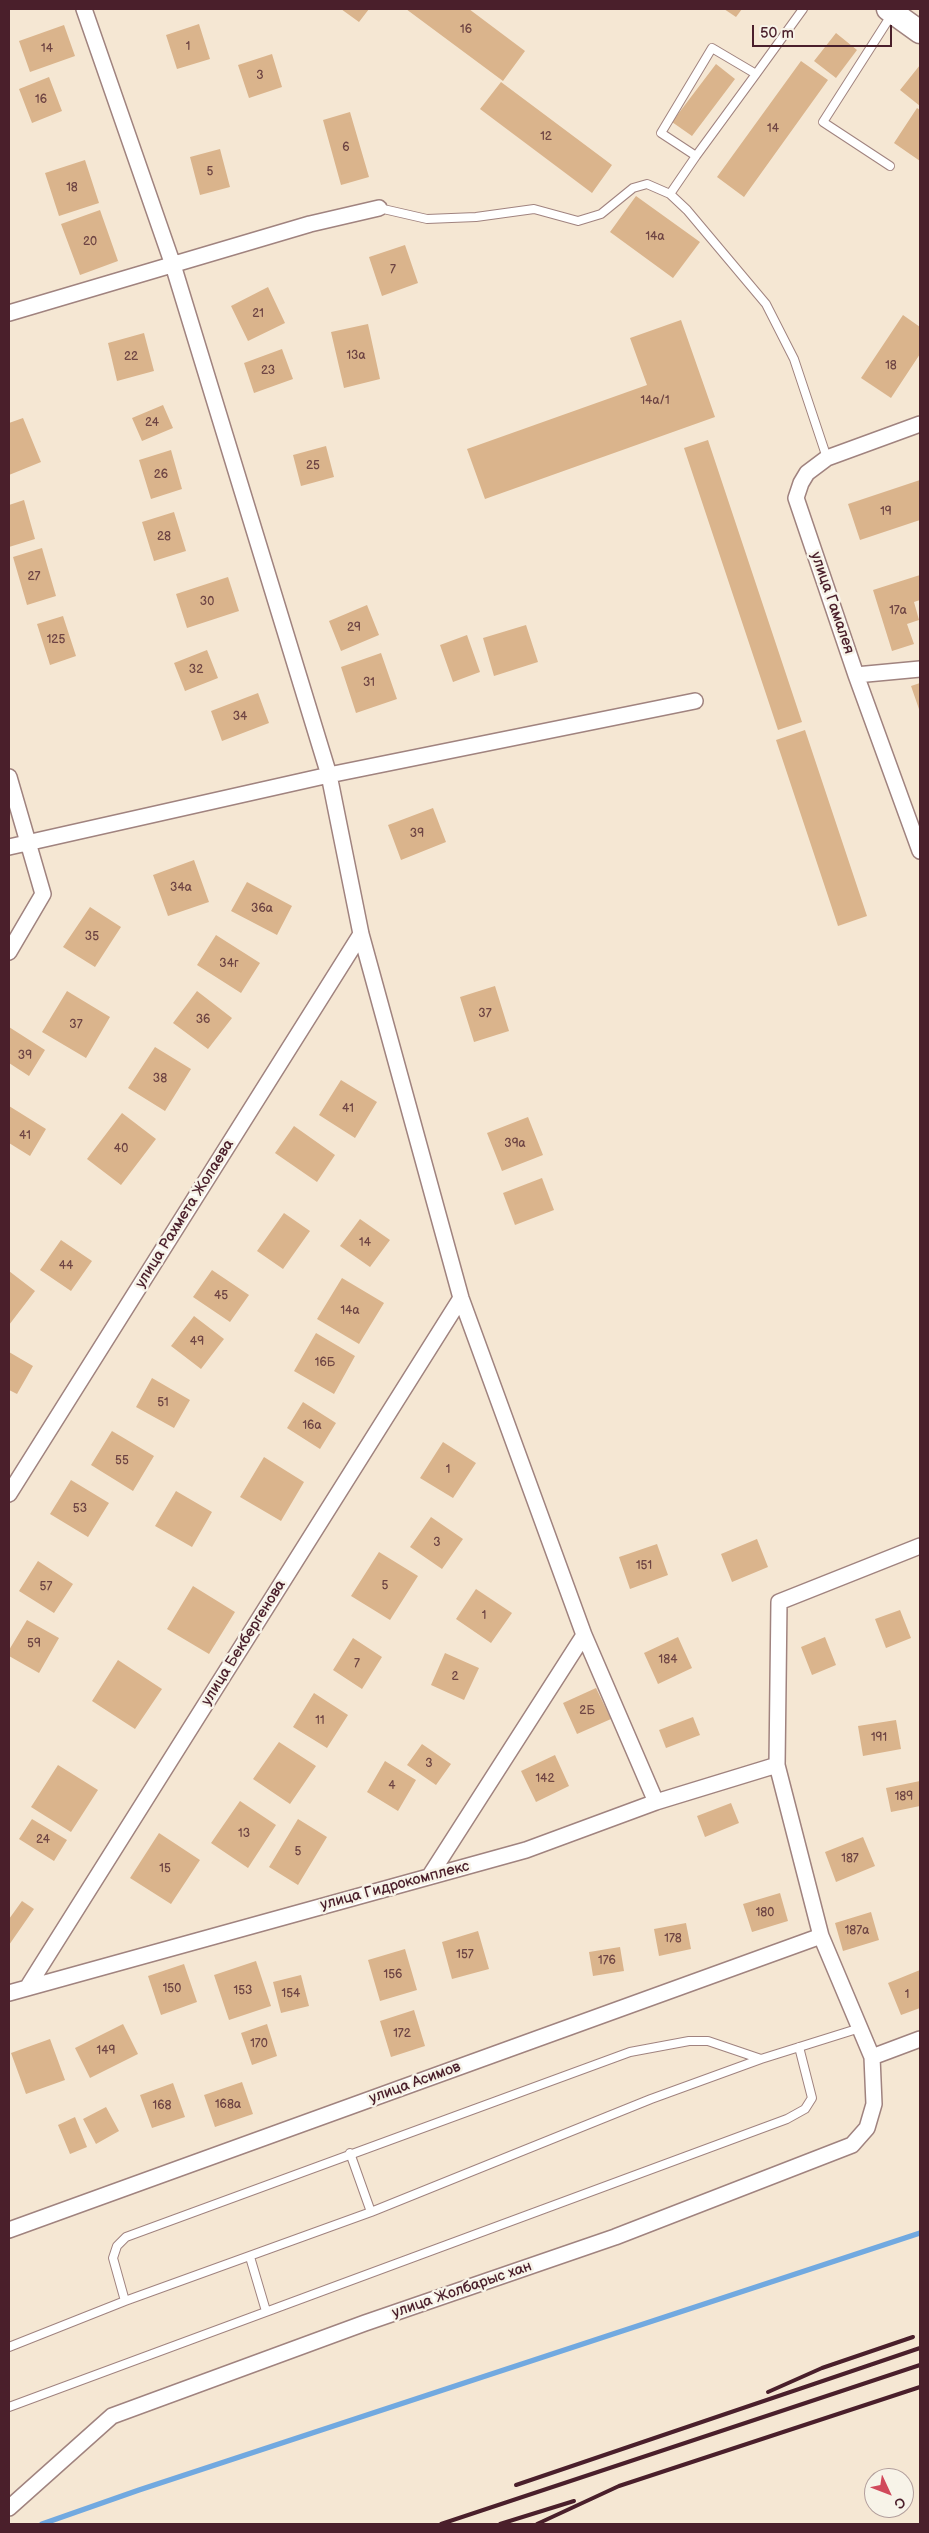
<!DOCTYPE html>
<meta charset="utf-8">
<style>
body{margin:0}
#map{position:relative;width:929px;height:2533px;overflow:hidden;background:#f5e7d3;font-family:"Balsamiq Sans",sans-serif}
canvas{display:block}
.frame{position:absolute;inset:0;border:10px solid #4a1f2b;pointer-events:none}
.north{position:absolute;left:864px;top:2468px;width:50px;height:50px;box-sizing:border-box;background:#f7f3e8;border:1px solid #b29e9c;border-radius:50%;rotate:133deg;font-size:14px;font-weight:700;line-height:20px;text-align:center;color:#4a1f2b}
.north::after{content:'';display:block;margin:auto;width:18px;height:22px;background:#d1495b;clip-path:polygon(50% 0,100% 100%,50% 72%,0 100%)}
.scale{position:absolute;left:752px;top:25px;width:140px;height:22px;box-sizing:border-box;border:2px solid #4a1f2b;border-top:0;padding-left:6px;font-size:15px;line-height:18px;white-space:nowrap;color:#4a1f2b;-webkit-text-stroke:4px #f7f3e8;paint-order:stroke}
</style>
<div id="map">
<canvas width="929" height="2533"></canvas>
<div class="frame"></div>
<div class="north">С</div>
<div class="scale">50 m</div>
</div>
<script>
const ctx = document.querySelector('canvas').getContext('2d');
ctx.lineJoin = 'round';
const toPath = rows => new Path2D(rows.map(r => 'M' + r).join(''));
function stroke(path, color, width, dash) { ctx.strokeStyle = color; ctx.lineWidth = width; ctx.lineCap = dash ? 'butt' : 'round'; ctx.setLineDash(dash || []); ctx.stroke(path); }
function fill(path, color) { ctx.fillStyle = color; ctx.fill(path, 'evenodd'); }
function label(font, color, halo, rows, align = 'center') {
  ctx.font = font + ' "Balsamiq Sans",sans-serif'; ctx.lineWidth = 5; ctx.setLineDash([]); ctx.textBaseline = 'middle'; ctx.strokeStyle = halo; ctx.fillStyle = color; for (const [text, x, y, turn = 0] of rows) {
    ctx.save(); ctx.translate(x, y); ctx.rotate((+turn || 0) * Math.PI / 180); ctx.textAlign = isNaN(turn) ? turn : align; if (halo) ctx.strokeText(text, 0, 0); ctx.fillText(text, 0, 0); ctx.restore();
  }
}
stroke(toPath([
 [42,2524,139,2490,920,2233]
]), '#71a9e0', 5.5);
fill(toPath([
 [341,9,369,9,359,22],
 [406,9,469,9,525,51,503,81],
 [724,9,742,9,736,17],
 [199,24,210,59,177,69,166,35],
 [64,25,75,56,30,72,19,41],
 [836,33,857,50,836,78,814,61],
 [272,54,282,87,249,98,238,65],
 [801,61,828,80,744,197,717,177],
 [716,64,735,79,692,136,672,122],
 [920,65,920,106,900,90],
 [49,77,62,111,32,123,19,89],
 [501,82,612,165,592,193,480,109],
 [917,108,920,110,920,161,894,143],
 [350,112,369,177,341,185,323,120],
 [220,149,230,187,200,195,190,157],
 [85,160,99,203,59,216,45,173],
 [636,196,700,242,673,278,610,232],
 [100,210,118,261,80,275,61,224],
 [405,245,418,283,382,296,369,257],
 [268,287,285,323,248,341,231,306],
 [903,315,920,327,920,354,891,398,861,378],
 [681,320,715,417,485,499,467,449,647,385,630,338],
 [368,324,380,379,344,388,331,332],
 [144,333,154,371,117,381,108,343],
 [282,349,293,379,254,393,244,363],
 [163,405,173,428,142,441,132,418],
 [23,418,41,462,9,475,9,423],
 [708,440,802,722,778,730,684,448],
 [326,446,334,477,301,486,293,455],
 [171,450,182,489,151,499,139,460],
 [920,480,920,520,860,540,848,504],
 [24,500,35,539,9,547,9,505],
 [174,512,186,551,154,561,142,522],
 [42,548,56,596,27,605,13,557],
 [920,575,920,600,914,602,919,620,907,624,914,644,892,651,873,590],
 [228,577,239,611,187,628,176,594],
 [367,605,379,635,341,651,329,621],
 [63,616,76,656,50,665,37,624],
 [526,625,538,662,494,676,483,638],
 [467,635,480,672,453,682,440,645],
 [207,650,218,678,185,691,174,663],
 [381,653,397,699,356,713,341,667],
 [920,683,920,712,911,686],
 [258,693,269,723,222,741,211,711],
 [805,730,867,916,838,926,776,740],
 [433,808,446,842,401,860,388,825],
 [194,860,209,902,168,916,153,875],
 [247,882,292,906,277,935,231,911],
 [90,907,121,927,95,967,63,947],
 [216,935,260,963,241,993,197,965],
 [495,986,509,1031,474,1042,460,997],
 [67,991,110,1017,86,1058,42,1032],
 [197,991,232,1018,208,1049,173,1023],
 [9,1027,45,1050,29,1076,9,1063],
 [155,1047,191,1069,165,1111,128,1088],
 [341,1080,377,1102,355,1138,319,1115],
 [9,1106,46,1129,30,1156,9,1143],
 [122,1113,156,1139,121,1185,87,1159],
 [528,1117,543,1155,502,1171,487,1133],
 [294,1126,335,1155,317,1182,275,1153],
 [542,1178,554,1210,515,1225,503,1193],
 [284,1213,310,1231,283,1269,257,1251],
 [360,1219,390,1240,370,1267,340,1246],
 [61,1240,92,1261,71,1291,40,1270],
 [212,1270,249,1295,230,1322,193,1297],
 [9,1271,35,1291,9,1325],
 [342,1278,384,1303,359,1344,317,1319],
 [194,1316,224,1339,201,1369,171,1346],
 [316,1333,355,1356,334,1394,294,1371],
 [9,1352,33,1366,17,1394,9,1390],
 [152,1378,190,1400,174,1428,136,1407],
 [303,1402,336,1423,320,1449,287,1428],
 [112,1431,154,1456,133,1491,91,1465],
 [443,1442,476,1463,453,1498,420,1478],
 [264,1457,304,1482,281,1521,240,1497],
 [71,1480,109,1503,88,1537,50,1514],
 [176,1491,212,1512,192,1547,155,1526],
 [431,1517,463,1539,442,1569,410,1547],
 [757,1539,768,1567,732,1582,721,1554],
 [657,1544,668,1575,630,1589,619,1557],
 [379,1552,418,1576,390,1620,351,1596],
 [38,1561,73,1584,54,1613,19,1591],
 [193,1586,235,1612,209,1654,167,1629],
 [476,1589,512,1613,491,1643,456,1619],
 [900,1610,911,1638,886,1648,875,1619],
 [27,1620,59,1638,39,1673,9,1656,9,1650],
 [678,1637,692,1668,658,1684,644,1653],
 [825,1637,836,1665,812,1675,801,1647],
 [353,1638,382,1657,362,1689,333,1670],
 [445,1653,479,1668,464,1700,431,1685],
 [118,1660,162,1689,135,1729,92,1701],
 [596,1688,611,1719,577,1734,563,1703],
 [314,1693,348,1715,327,1748,293,1727],
 [693,1717,700,1735,666,1748,659,1730],
 [896,1720,901,1749,863,1756,858,1726],
 [279,1742,316,1766,290,1804,253,1779],
 [422,1744,451,1764,436,1785,407,1765],
 [555,1755,569,1786,536,1802,521,1771],
 [385,1761,416,1780,398,1811,367,1792],
 [58,1765,98,1790,71,1832,31,1807],
 [920,1781,920,1806,891,1812,886,1788],
 [240,1801,276,1825,248,1868,211,1843],
 [731,1803,739,1823,705,1837,697,1816],
 [32,1819,67,1840,54,1861,19,1839],
 [298,1819,327,1837,298,1885,269,1867],
 [159,1833,200,1860,171,1904,130,1878],
 [863,1837,875,1866,836,1882,825,1852],
 [780,1893,788,1921,752,1932,743,1904],
 [22,1901,34,1909,9,1945,9,1919],
 [871,1912,879,1940,843,1951,835,1923],
 [686,1923,691,1949,659,1956,654,1929],
 [478,1931,489,1969,452,1979,442,1942],
 [620,1947,624,1971,593,1976,589,1952],
 [405,1949,417,1990,380,2001,368,1960],
 [256,1961,271,2006,229,2020,214,1975],
 [184,1964,197,2002,161,2015,148,1976],
 [920,1970,920,2008,901,2015,888,1983],
 [301,1975,309,2006,281,2013,273,1982],
 [414,2010,425,2046,391,2057,380,2021],
 [123,2024,138,2054,90,2078,75,2048],
 [267,2024,277,2056,252,2065,241,2033],
 [50,2039,65,2080,26,2094,11,2053],
 [242,2082,253,2114,215,2127,204,2095],
 [173,2083,185,2117,152,2128,140,2095],
 [106,2107,119,2131,96,2144,83,2119],
 [75,2117,87,2147,70,2154,58,2125]
]), '#dab48c');
const lane = toPath([
 [756,74,712,48,661,133,696,156,756,74,803,9],
 [890,166,823,122,892,14],
 [670,194,696,156],
 [379,208,427,219,476,217,534,209,578,221,601,214,633,188,647,184,670,194,687,210,766,304,794,359,827,458],
 [350,2153,371,2212],
 [250,2257,266,2311],
 [125,2301,113,2258,117,2246,126,2237,630,2052,689,2041,708,2041,761,2059],
 [9,2347,125,2301,371,2212,651,2099,761,2059,860,2028],
 [9,2407,787,2119,805,2109,812,2098,799,2047]
]);
const street = toPath([
 [84,9,173,265,329,775,361,934,461,1298,584,1635,429,1877],
 [9,313,310,224,379,208],
 [920,424,827,458,807,473,801,483,796,498,856,675,920,851],
 [856,675,920,669],
 [9,777,43,894,9,952],
 [9,847,329,775,695,701],
 [9,1494,361,934],
 [584,1635,656,1802],
 [27,1988,461,1298],
 [9,1993,526,1850,656,1802,777,1765],
 [872,2057,920,2039],
 [9,2230,821,1936],
 [9,2508,112,2416,365,2323,615,2237,852,2145,867,2128,874,2104,872,2057,821,1936,777,1765,779,1602,920,1546]
]);
const secondary = toPath([
 [888,9,920,32]
]);
stroke(lane, '#a0837f', 10);
stroke(street, '#a0837f', 18);
stroke(secondary, '#a0837f', 25);
stroke(lane, '#fff', 8);
stroke(street, '#fff', 15);
stroke(secondary, '#fff', 22);
stroke(toPath([
 [768,2392,822,2368,913,2337],
 [516,2485,920,2348],
 [441,2524,920,2365],
 [500,2524,574,2501],
 [537,2524,619,2486,920,2387]
]), '#4a1f2b', 4);
label('12px', '#6e4443', null, [
 ["16",466,30],
 ["1",188,47],
 ["14",47,49],
 ["3",260,76],
 ["16",41,100],
 ["14",773,129],
 ["12",546,137],
 ["6",346,148],
 ["5",210,172],
 ["18",72,188],
 ["14а",655,237],
 ["20",90,242],
 ["7",393,270],
 ["21",258,314],
 ["13а",356,356],
 ["22",131,357],
 ["18",891,366],
 ["23",268,371],
 ["14а/1",655,401],
 ["24",152,423],
 ["25",313,466],
 ["26",161,475],
 ["19",886,512],
 ["28",164,537],
 ["27",34,577],
 ["30",207,602],
 ["17а",898,611],
 ["29",354,628],
 ["125",56,640],
 ["32",196,670],
 ["31",369,683],
 ["34",240,717],
 ["39",417,834],
 ["34а",181,888],
 ["36а",262,909],
 ["35",92,937],
 ["34г",229,964],
 ["37",485,1014],
 ["36",203,1020],
 ["37",76,1025],
 ["39",25,1056],
 ["38",160,1079],
 ["41",348,1109],
 ["41",25,1136],
 ["39а",515,1144],
 ["40",121,1149],
 ["14",365,1243],
 ["44",66,1266],
 ["45",221,1296],
 ["14а",350,1311],
 ["49",197,1342],
 ["16Б",325,1363],
 ["51",163,1403],
 ["16а",312,1426],
 ["55",122,1461],
 ["1",448,1470],
 ["53",80,1509],
 ["3",437,1543],
 ["151",644,1566],
 ["5",385,1586],
 ["57",46,1587],
 ["1",484,1616],
 ["59",34,1644],
 ["184",668,1660],
 ["7",357,1664],
 ["2",455,1677],
 ["2Б",587,1711],
 ["11",320,1721],
 ["191",879,1738],
 ["3",429,1764],
 ["142",545,1779],
 ["4",392,1786],
 ["189",904,1797],
 ["13",244,1834],
 ["24",43,1840],
 ["5",298,1852],
 ["187",850,1859],
 ["15",165,1869],
 ["180",765,1913],
 ["187а",857,1931],
 ["178",673,1939],
 ["157",465,1955],
 ["176",607,1961],
 ["156",393,1975],
 ["150",172,1989],
 ["153",243,1991],
 ["154",291,1994],
 ["1",907,1995],
 ["172",402,2034],
 ["170",259,2044],
 ["149",106,2051],
 ["168а",228,2105],
 ["168",162,2106]
]);
label('15px', '#4a1f2b', '#f7f3e8', [
 ["улица Гамалея",832,603,71],
 ["улица Рахмета Жолаева",185,1214,-58],
 ["улица Бекбергенова",244,1643,-58],
 ["улица Гидрокомплекс",395,1886,-15],
 ["улица Асимов",415,2083,-20],
 ["улица Жолбарыс хан",462,2290,-19]
]);
</script>
